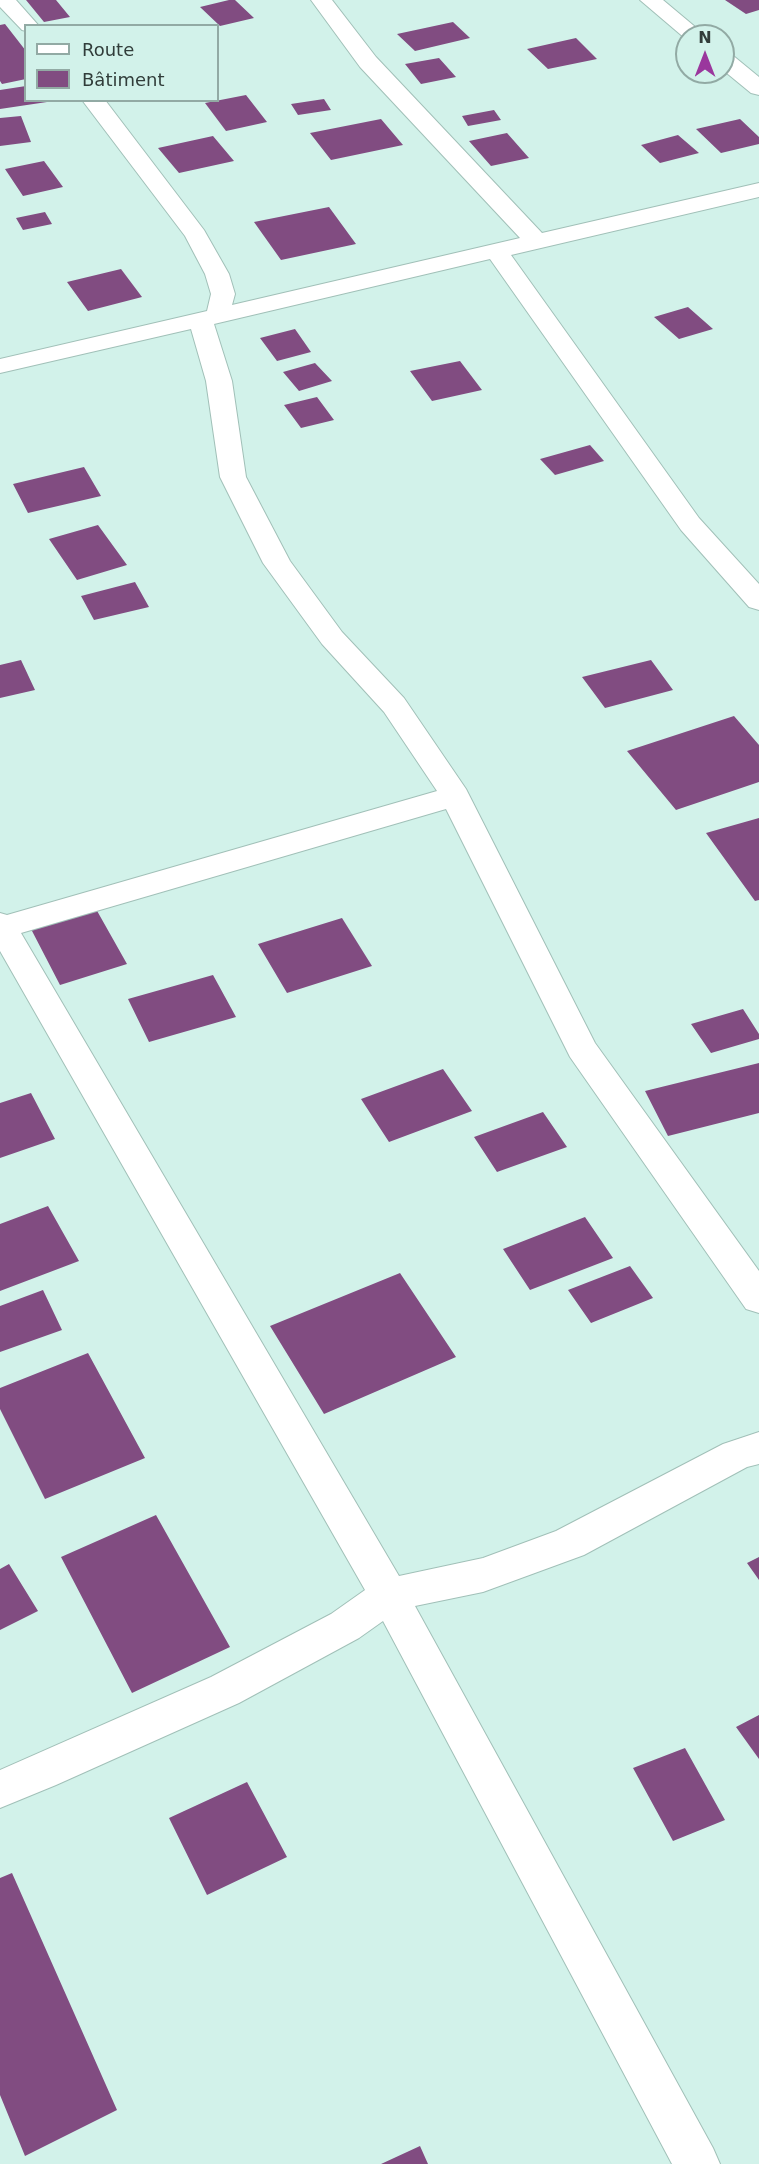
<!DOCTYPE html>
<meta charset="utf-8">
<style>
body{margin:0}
#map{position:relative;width:759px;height:2164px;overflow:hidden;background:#d2f2ea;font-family:"DejaVu Sans",sans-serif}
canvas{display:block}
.legend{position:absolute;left:24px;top:24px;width:195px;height:78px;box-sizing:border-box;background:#d2f2ea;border:2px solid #92aaa4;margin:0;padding:8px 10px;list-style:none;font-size:18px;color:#313d3a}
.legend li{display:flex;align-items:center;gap:12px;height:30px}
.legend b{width:30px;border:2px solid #92aaa4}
.north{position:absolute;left:675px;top:24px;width:60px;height:60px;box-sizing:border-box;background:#d2f2ea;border:2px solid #92aaa4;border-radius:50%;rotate:0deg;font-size:16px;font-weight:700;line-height:24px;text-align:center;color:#313d3a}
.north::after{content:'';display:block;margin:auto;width:21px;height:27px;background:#9a379d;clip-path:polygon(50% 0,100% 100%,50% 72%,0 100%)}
</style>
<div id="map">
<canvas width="759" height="2164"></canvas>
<ul class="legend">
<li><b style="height:8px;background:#fff"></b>Route</li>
<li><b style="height:16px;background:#814c81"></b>Bâtiment</li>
</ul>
<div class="north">N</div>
</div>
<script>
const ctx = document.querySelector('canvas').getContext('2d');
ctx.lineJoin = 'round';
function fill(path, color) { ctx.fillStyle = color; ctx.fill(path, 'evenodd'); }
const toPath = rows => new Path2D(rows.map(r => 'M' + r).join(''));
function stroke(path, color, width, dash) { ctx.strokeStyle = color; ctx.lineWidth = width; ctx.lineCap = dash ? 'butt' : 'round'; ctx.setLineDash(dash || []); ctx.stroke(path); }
fill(toPath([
 [26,0,56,0,70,17,44,22],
 [229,0,235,0,254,18,220,26,200,7],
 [725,0,759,0,759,10,746,14],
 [453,22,470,38,415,51,397,34],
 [5,24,26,51,26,79,2,84,0,81,0,25],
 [576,38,597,59,548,69,527,49],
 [439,58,456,77,421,84,405,64],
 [26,86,26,100,47,102,0,109,0,90],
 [246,95,267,122,226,131,205,103],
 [324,99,331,110,298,115,291,104],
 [494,110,501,120,468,126,462,116],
 [21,116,31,142,0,146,0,118],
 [381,119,403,145,331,160,310,133],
 [740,119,759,137,759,144,721,153,696,129],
 [507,133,529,158,491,166,469,141],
 [678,135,699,153,660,163,641,145],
 [213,136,234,161,179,173,158,148],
 [44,161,63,187,23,196,5,169],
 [329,207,356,244,281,260,254,222],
 [45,212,52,224,23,230,16,218],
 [121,269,142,297,88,311,67,282],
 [688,307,713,329,679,339,654,317],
 [295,329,311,352,277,361,260,338],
 [460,361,482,390,432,401,410,371],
 [315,363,332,381,299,391,283,372],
 [317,397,334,420,301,428,284,405],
 [590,445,604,461,555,475,540,459],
 [84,467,101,496,28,513,13,484],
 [98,525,127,565,77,580,49,539],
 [135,582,149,607,94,620,81,596],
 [21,660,35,690,0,698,0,665],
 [651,660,673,690,605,708,582,677],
 [734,716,759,745,759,782,676,810,627,751],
 [759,818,759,900,755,901,706,833],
 [96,909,127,964,60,985,31,929],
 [342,918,372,966,287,993,258,944],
 [213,975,236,1017,149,1042,128,999],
 [743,1009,759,1034,759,1039,711,1053,691,1024],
 [759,1063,759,1113,668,1136,645,1091],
 [443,1069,472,1111,389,1142,361,1099],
 [31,1093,55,1139,0,1158,0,1103],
 [543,1112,567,1147,497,1172,474,1137],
 [48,1206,79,1261,0,1291,0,1224],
 [585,1217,613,1258,530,1290,503,1249],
 [630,1266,653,1298,591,1323,568,1290],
 [400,1273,456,1357,324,1414,270,1326],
 [43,1290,62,1330,0,1352,0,1306],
 [88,1353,145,1458,45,1499,0,1409,0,1388],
 [156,1515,230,1647,132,1693,61,1557],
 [759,1557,759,1580,747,1563],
 [9,1564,38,1611,0,1630,0,1569],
 [759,1715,759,1759,736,1727],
 [685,1748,725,1820,673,1841,633,1768],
 [247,1782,287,1857,207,1895,169,1818],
 [12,1873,117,2110,25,2156,0,2095,0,1878],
 [420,2146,428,2164,381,2164]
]), '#814c81');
const street = toPath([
 [0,0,16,0,39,26,26,26,26,31,22,30,0,7,0,0],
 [311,0,332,0,376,57,542,233,759,183,759,197,511,255,699,518,759,584,759,610,749,607,681,530,490,259,214,324,232,381,246,477,290,561,342,632,404,698,466,789,595,1043,759,1271,759,1313,746,1309,570,1057,446,809,21,933,399,1576,483,1558,556,1531,723,1444,759,1432,759,1464,747,1467,584,1555,483,1592,415,1606,713,2148,720,2164,672,2164,383,1621,359,1638,239,1703,56,1785,0,1808,0,1770,211,1677,331,1614,365,1590,0,951,0,913,7,915,437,791,384,712,322,644,263,563,220,477,206,381,191,329,0,373,0,359,207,311,211,294,205,274,185,236,82,100,105,100,204,230,229,274,235,294,232,305,520,238,360,67,311,0],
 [640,0,663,0,706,36,687,36,687,40,640,0],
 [723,53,731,54,759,77,759,95,751,93,723,70,723,53]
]);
stroke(street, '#a1c0b8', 2);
fill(street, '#fff');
</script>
